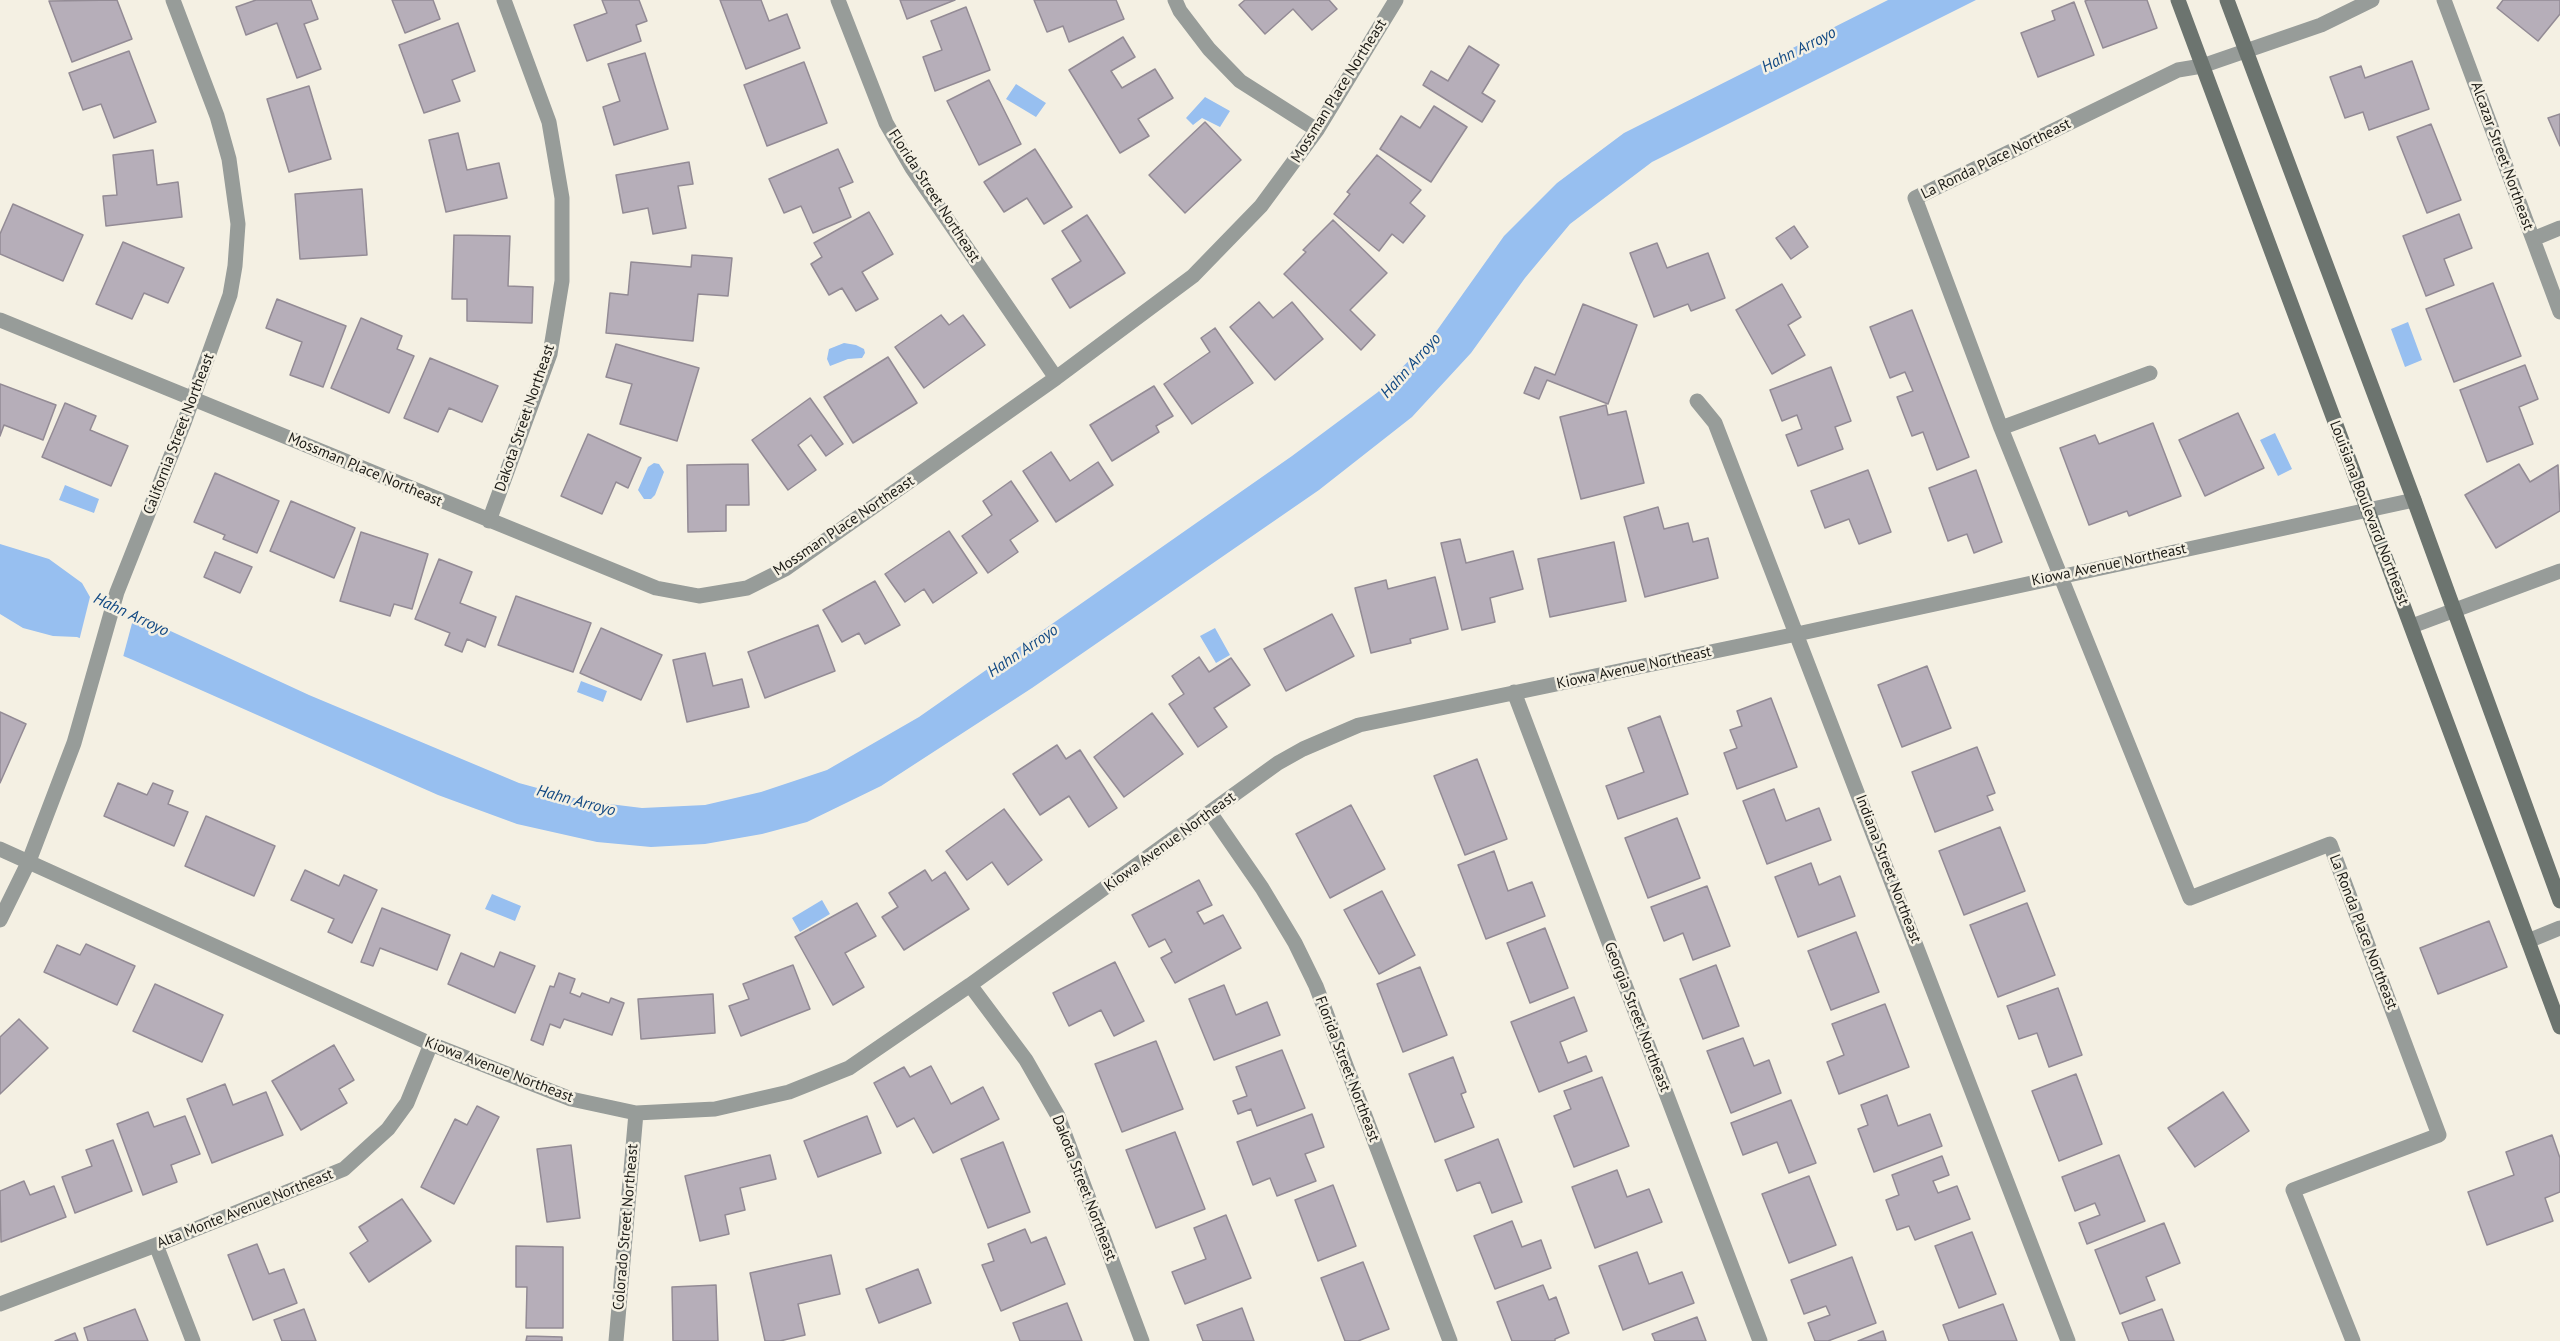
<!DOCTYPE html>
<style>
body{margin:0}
canvas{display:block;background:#f4f0e3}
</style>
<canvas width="2560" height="1341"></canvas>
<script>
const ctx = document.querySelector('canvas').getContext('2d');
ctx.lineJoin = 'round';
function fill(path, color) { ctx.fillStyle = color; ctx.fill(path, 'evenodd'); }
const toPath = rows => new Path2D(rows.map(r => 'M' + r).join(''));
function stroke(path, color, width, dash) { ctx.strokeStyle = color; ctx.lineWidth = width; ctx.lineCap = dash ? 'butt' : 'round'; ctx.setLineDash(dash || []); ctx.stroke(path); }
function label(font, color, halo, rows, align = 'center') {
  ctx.font = font + ' "PT Sans",sans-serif'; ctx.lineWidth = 5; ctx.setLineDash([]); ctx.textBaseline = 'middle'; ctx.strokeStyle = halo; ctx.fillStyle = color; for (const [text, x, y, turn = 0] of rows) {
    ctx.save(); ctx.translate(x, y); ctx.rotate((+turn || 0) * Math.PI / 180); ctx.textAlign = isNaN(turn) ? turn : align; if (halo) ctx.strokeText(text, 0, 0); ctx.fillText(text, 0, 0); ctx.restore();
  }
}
fill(toPath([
 [1888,0,1976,0,1652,162,1570,224,1525,278,1471,353,1412,417,1319,490,1032,688,881,786,807,822,762,834,705,844,651,847,597,842,517,824,438,795,133,660,77,637,53,636,23,628,0,614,0,544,49,559,82,583,90,597,151,622,309,695,519,783,585,801,642,808,705,805,761,792,827,770,919,717,1292,456,1378,392,1433,336,1504,236,1557,183,1624,133],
 [1016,84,1046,103,1036,117,1006,99],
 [1205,97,1230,111,1220,127,1202,118,1193,125,1186,118],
 [2408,322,2422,360,2405,367,2391,329],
 [844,343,856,345,864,349,865,353,862,358,848,359,830,366,827,359,829,349],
 [2275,433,2292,469,2278,476,2260,440],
 [654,463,659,464,664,472,655,495,651,499,644,499,638,490,648,467],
 [65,485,99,499,94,513,59,500],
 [1215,628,1230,655,1216,663,1200,636],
 [581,681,607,691,603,702,577,692],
 [492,894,521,906,515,921,485,909],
 [822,900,830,914,800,932,792,918]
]), '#97bff0');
fill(toPath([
 [91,593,135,612,123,657,79,641]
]), '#f4f0e3');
const building = toPath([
 [117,0,132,39,72,62,49,1,117,0],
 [256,0,311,0,318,19,304,24,321,69,297,78,277,23,246,35,236,7,256,0],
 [392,0,433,0,440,19,405,33,392,0],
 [602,0,639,0,647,21,636,25,641,41,587,61,574,25,607,13,602,0],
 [720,0,761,0,769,21,787,14,800,48,746,69,720,0],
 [900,0,955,0,907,19,900,0],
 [1034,0,1116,0,1124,19,1069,42,1063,26,1047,32,1034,0],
 [1245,0,1329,0,1337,9,1312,30,1293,9,1265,34,1239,5,1245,0],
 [2088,0,2147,0,2157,28,2103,48,2085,1,2088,0],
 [2503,0,2560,0,2560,14,2538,41,2497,8,2503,0],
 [2074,2,2094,55,2038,77,2021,33,2055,20,2052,11,2074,2],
 [966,7,990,70,935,91,923,57,942,50,931,21,966,7],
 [458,23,475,71,452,80,460,101,424,113,399,45,458,23],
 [1123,37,1135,57,1111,71,1122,88,1155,69,1173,98,1138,119,1149,136,1120,153,1069,70,1123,37],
 [1469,46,1499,65,1482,93,1495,101,1482,122,1423,85,1431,71,1448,81,1469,46],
 [129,51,156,122,114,138,101,104,83,110,69,73,129,51],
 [645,53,668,129,614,145,603,107,620,101,608,64,645,53],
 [2412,61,2429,109,2369,130,2363,112,2345,118,2330,77,2361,66,2365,78,2412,61],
 [804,62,827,123,767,146,744,85,804,62],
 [989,80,1021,144,979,165,947,101,989,80],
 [309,86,331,159,289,172,267,99,309,86],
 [1434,106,1467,127,1431,182,1380,149,1401,116,1420,128,1434,106],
 [2560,114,2560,146,2548,118,2560,114],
 [1205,122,1241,160,1185,213,1149,175,1205,122],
 [2431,124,2461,200,2427,213,2397,137,2431,124],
 [458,133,467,170,499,163,507,198,446,212,429,140,458,133],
 [838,149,853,182,839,188,851,217,813,233,801,206,784,213,769,179,838,149],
 [1035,149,1072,207,1044,224,1027,198,1004,212,984,182,1035,149],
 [153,150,157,185,178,182,182,217,106,226,103,196,117,195,113,155,153,150],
 [1377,155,1421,190,1410,203,1425,216,1403,243,1392,234,1379,251,1334,214,1350,194,1347,192,1377,155],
 [689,162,693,184,678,186,686,228,653,234,648,208,623,213,616,175,689,162],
 [362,189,367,255,300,259,295,194,362,189],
 [13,204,83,235,63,281,0,254,0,234,13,204],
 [869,212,893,254,862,272,878,299,856,311,842,288,829,295,811,264,822,257,814,243,869,212],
 [2459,214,2472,248,2444,259,2454,285,2426,296,2403,236,2459,214],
 [1087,215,1125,273,1070,308,1052,279,1081,261,1062,231,1087,215],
 [1333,220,1387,273,1350,310,1375,335,1361,350,1284,274,1306,252,1303,250,1333,220],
 [1794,226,1808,247,1791,259,1776,238,1794,226],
 [454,235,510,236,508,286,533,287,532,323,467,321,467,299,452,299,454,235],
 [123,242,184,268,168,303,144,293,132,319,96,304,123,242],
 [1657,243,1667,268,1708,253,1725,298,1691,311,1688,304,1654,317,1630,253,1657,243],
 [692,255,732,258,728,296,698,294,693,341,606,333,610,293,628,295,631,262,691,267,692,255],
 [2493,283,2521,356,2454,382,2426,309,2493,283],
 [1782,284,1801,317,1788,325,1805,355,1772,374,1736,310,1782,284],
 [277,299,346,326,323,387,290,375,302,342,266,328,277,299],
 [1259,302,1273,318,1292,302,1323,339,1275,380,1230,327,1259,302],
 [1583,304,1637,325,1608,404,1547,380,1539,399,1524,393,1535,367,1555,375,1583,304],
 [1912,310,1969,457,1937,470,1923,432,1912,436,1897,397,1913,391,1905,372,1890,378,1870,327,1912,310],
 [941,315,949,325,963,315,985,345,924,388,895,347,941,315],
 [361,318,402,336,397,349,414,356,389,413,331,388,361,318],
 [1215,328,1253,383,1192,424,1164,384,1210,352,1201,338,1215,328],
 [616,344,699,368,677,441,620,424,632,384,606,377,616,344],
 [888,357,917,403,853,443,824,397,888,357],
 [430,358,498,386,482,422,449,408,438,432,404,418,430,358],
 [2525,365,2538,399,2519,407,2533,444,2487,462,2460,390,2525,365],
 [1831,367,1851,421,1835,427,1843,449,1798,466,1786,435,1802,429,1797,415,1782,421,1770,390,1831,367],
 [0,384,56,405,43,440,4,425,0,436,0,384],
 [1154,386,1173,416,1156,426,1159,432,1112,461,1090,425,1154,386],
 [810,398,843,444,826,456,811,435,798,445,816,470,788,490,752,440,810,398],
 [65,403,96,416,90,430,128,446,111,486,42,457,65,403],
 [1606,405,1608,415,1626,411,1644,483,1581,499,1560,417,1606,405],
 [2238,413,2264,468,2205,496,2179,440,2238,413],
 [2153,423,2181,496,2129,516,2127,511,2089,525,2060,448,2095,435,2099,444,2153,423],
 [588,434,641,458,628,488,616,482,602,514,561,496,588,434],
 [1051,452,1070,481,1098,462,1113,485,1056,522,1023,471,1051,452],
 [748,464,749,505,726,505,726,531,688,532,687,465,748,464],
 [2519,464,2530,482,2558,465,2560,511,2496,548,2465,495,2519,464],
 [1868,470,1891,532,1859,544,1849,519,1825,528,1811,491,1868,470],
 [1976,470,2002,542,1974,553,1967,534,1948,541,1929,488,1976,470],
 [215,473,279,501,257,553,223,539,225,535,194,522,215,473],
 [1011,481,1038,521,1010,540,1018,552,988,573,962,536,992,515,983,501,1011,481],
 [291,501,355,528,334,578,270,551,291,501],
 [1658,507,1664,529,1688,523,1693,542,1708,538,1718,578,1645,597,1624,517,1658,507],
 [949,531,977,573,933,603,924,589,905,602,885,574,949,531],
 [361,532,428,554,412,609,394,604,390,616,340,601,361,532],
 [1460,539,1466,563,1513,551,1523,589,1490,598,1495,622,1462,630,1441,543,1460,539],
 [1614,542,1626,601,1550,617,1538,559,1614,542],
 [215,552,252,567,240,593,204,577,215,552],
 [439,559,472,572,460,603,496,617,485,647,467,639,462,652,445,645,450,633,415,619,439,559],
 [1435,577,1448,629,1410,639,1411,643,1371,653,1355,588,1386,580,1388,589,1435,577],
 [875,581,900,625,865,644,859,633,842,642,823,610,875,581],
 [516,596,591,623,573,672,498,645,516,596],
 [1332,614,1354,656,1286,691,1264,649,1332,614],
 [818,625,835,671,765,698,748,652,818,625],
 [601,628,662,655,641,700,580,673,601,628],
 [705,653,713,686,742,679,749,707,687,722,673,660,705,653],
 [1199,657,1209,672,1231,658,1250,685,1214,708,1227,727,1198,747,1169,704,1184,694,1172,676,1199,657],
 [1927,666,1951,728,1902,747,1878,685,1927,666],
 [1771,698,1797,767,1737,789,1724,753,1737,748,1730,730,1742,726,1737,711,1771,698],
 [0,712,26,724,0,783,0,712],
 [1152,713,1183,754,1124,797,1094,757,1152,713],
 [1660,716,1688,794,1618,819,1606,786,1644,772,1628,728,1660,716],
 [1057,745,1066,759,1080,750,1117,808,1089,827,1069,796,1040,815,1013,774,1057,745],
 [1977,747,1995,793,1987,796,1993,810,1935,832,1912,772,1977,747],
 [1477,759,1507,839,1465,855,1434,776,1477,759],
 [118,783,147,795,153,783,173,791,168,804,188,812,174,846,104,816,118,783],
 [1774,789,1786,821,1819,808,1831,840,1767,864,1743,801,1774,789],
 [1351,805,1385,869,1330,898,1296,834,1351,805],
 [1004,809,1042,860,1008,885,992,862,967,880,946,851,1004,809],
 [206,816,275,846,254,896,185,866,206,816],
 [1677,818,1700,878,1648,898,1625,838,1677,818],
 [2000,827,2025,891,1964,915,1939,851,2000,827],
 [1494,851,1508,891,1532,882,1545,916,1486,939,1458,865,1494,851],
 [1811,863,1819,885,1840,876,1855,916,1798,937,1775,877,1811,863],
 [305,870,339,886,344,875,377,890,352,943,328,932,334,919,291,900,305,870],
 [925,870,932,881,945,872,969,909,904,950,882,917,898,907,889,893,925,870],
 [1199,880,1212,905,1197,912,1204,924,1223,915,1241,948,1175,983,1161,958,1172,952,1165,939,1149,947,1132,915,1199,880],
 [1707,886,1730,946,1693,960,1683,933,1664,941,1651,907,1707,886],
 [1382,891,1415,955,1379,974,1344,910,1382,891],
 [857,903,876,936,845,953,864,987,833,1005,795,937,857,903],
 [2027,903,2055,975,1998,997,1970,925,2027,903],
 [382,908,450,935,437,970,380,948,373,966,361,962,382,908],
 [2489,921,2507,967,2438,994,2420,948,2489,921],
 [1545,928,1568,988,1530,1003,1507,943,1545,928],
 [1856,932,1879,992,1831,1010,1808,951,1856,932],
 [86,944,135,966,117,1005,44,972,57,945,80,955,86,944],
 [500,952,535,966,515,1013,448,984,461,953,494,967,500,952],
 [1115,962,1144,1021,1114,1036,1101,1010,1069,1026,1053,993,1115,962],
 [793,965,810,1009,741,1036,729,1006,749,999,743,984,793,965],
 [1716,965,1739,1026,1703,1039,1680,979,1716,965],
 [1420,967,1447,1035,1403,1052,1377,984,1420,967],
 [559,973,575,979,570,993,580,997,582,993,609,1003,611,998,624,1003,612,1035,564,1019,560,1028,550,1024,543,1045,531,1040,550,986,554,987,559,973],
 [155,984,223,1015,202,1062,133,1031,155,984],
 [1224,985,1236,1015,1267,1002,1280,1035,1214,1060,1189,999,1224,985],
 [2058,988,2082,1055,2049,1067,2037,1033,2019,1039,2007,1006,2058,988],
 [713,994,715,1033,641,1039,638,999,713,994],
 [1574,997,1587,1031,1560,1042,1568,1063,1586,1056,1592,1071,1539,1092,1511,1022,1574,997],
 [1885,1004,1909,1067,1839,1094,1827,1062,1844,1055,1832,1024,1885,1004],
 [19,1019,48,1048,0,1094,0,1037,19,1019],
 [1743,1038,1754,1066,1769,1060,1781,1093,1731,1113,1707,1051,1743,1038],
 [1156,1041,1183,1109,1122,1132,1095,1064,1156,1041],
 [334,1045,354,1080,339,1089,347,1103,301,1130,272,1081,334,1045],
 [1282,1050,1305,1108,1257,1126,1251,1109,1238,1114,1233,1101,1247,1096,1236,1067,1282,1050],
 [1453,1057,1466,1092,1461,1094,1474,1127,1435,1142,1409,1074,1453,1057],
 [931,1066,951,1104,983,1087,999,1119,933,1153,914,1118,897,1127,874,1083,904,1067,910,1077,931,1066],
 [2076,1074,2102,1144,2059,1161,2032,1091,2076,1074],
 [1602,1077,1629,1146,1574,1167,1554,1116,1571,1109,1564,1091,1602,1077],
 [225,1084,233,1105,266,1092,283,1135,212,1163,187,1099,225,1084],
 [2223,1092,2249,1131,2195,1167,2168,1128,2223,1092],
 [1887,1095,1898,1126,1930,1114,1942,1146,1874,1172,1858,1129,1868,1125,1861,1105,1887,1095],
 [1791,1100,1816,1163,1789,1173,1777,1142,1743,1155,1731,1123,1791,1100],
 [477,1106,499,1117,454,1204,421,1187,455,1119,467,1125,477,1106],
 [148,1112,154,1127,185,1116,200,1154,171,1165,177,1182,143,1195,117,1124,148,1112],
 [1312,1114,1324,1147,1305,1154,1316,1181,1277,1196,1270,1178,1253,1185,1237,1142,1312,1114],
 [867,1116,881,1153,818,1177,804,1141,867,1116],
 [1175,1132,1205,1209,1156,1228,1126,1150,1175,1132],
 [2552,1135,2560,1158,2560,1192,2545,1198,2553,1221,2487,1245,2468,1192,2514,1175,2506,1152,2552,1135],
 [1498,1139,1522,1202,1492,1213,1480,1182,1457,1191,1445,1160,1498,1139],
 [113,1140,132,1191,75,1213,62,1177,92,1166,86,1150,113,1140],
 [1003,1142,1030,1212,988,1228,961,1159,1003,1142],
 [571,1145,580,1218,547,1222,537,1149,571,1145],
 [770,1155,776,1179,740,1188,745,1210,725,1215,729,1234,700,1241,685,1176,770,1155],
 [2119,1155,2145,1221,2087,1244,2079,1223,2100,1215,2095,1203,2075,1211,2062,1177,2119,1155],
 [1942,1156,1949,1175,1933,1181,1938,1193,1957,1186,1970,1219,1915,1240,1909,1226,1897,1230,1886,1200,1899,1195,1892,1175,1942,1156],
 [1617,1170,1627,1197,1649,1189,1662,1222,1595,1248,1572,1187,1617,1170],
 [1809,1176,1836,1245,1789,1263,1762,1194,1809,1176],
 [24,1181,30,1195,54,1186,66,1217,1,1242,0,1191,24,1181],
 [1333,1185,1356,1246,1318,1261,1295,1200,1333,1185],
 [402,1199,431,1241,369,1282,350,1253,368,1241,359,1227,402,1199],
 [1226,1215,1251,1278,1185,1304,1172,1272,1206,1259,1194,1228,1226,1215],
 [1512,1221,1522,1247,1541,1240,1551,1268,1495,1289,1474,1236,1512,1221],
 [2164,1223,2180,1263,2146,1277,2155,1300,2120,1314,2095,1250,2164,1223],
 [1025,1229,1031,1243,1046,1237,1065,1284,1001,1311,982,1265,994,1261,988,1244,1025,1229],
 [1972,1232,1996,1294,1959,1308,1935,1246,1972,1232],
 [257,1244,269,1274,284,1269,297,1303,253,1320,228,1255,257,1244],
 [516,1246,563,1247,563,1328,526,1328,527,1287,516,1287,516,1246],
 [1637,1252,1649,1284,1682,1272,1694,1303,1623,1330,1599,1266,1637,1252],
 [831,1255,840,1294,798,1304,805,1335,780,1341,765,1341,750,1273,831,1255],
 [1852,1257,1876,1323,1828,1341,1815,1341,1808,1323,1830,1315,1826,1306,1804,1314,1791,1280,1852,1257],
 [1363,1262,1389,1329,1358,1341,1345,1341,1321,1278,1363,1262],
 [918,1269,931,1303,879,1323,866,1289,918,1269],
 [716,1285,718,1341,673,1341,672,1287,716,1285],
 [1543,1285,1549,1300,1556,1297,1569,1333,1555,1339,1555,1341,1512,1341,1497,1302,1543,1285],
 [1067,1303,1082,1341,1020,1341,1013,1323,1067,1303],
 [2003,1304,2017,1341,1949,1341,1943,1325,2003,1304],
 [1242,1308,1254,1341,1203,1341,1197,1325,1242,1308],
 [135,1309,148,1341,88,1341,84,1328,135,1309],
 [304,1309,316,1341,282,1341,274,1320,304,1309],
 [2162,1309,2174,1341,2129,1341,2122,1323,2162,1309],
 [1697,1317,1706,1341,1655,1341,1652,1334,1697,1317],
 [1883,1331,1886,1341,1858,1341,1883,1331],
 [75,1333,78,1341,55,1341,75,1333],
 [527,1336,562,1337,562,1341,526,1341,527,1336]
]);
fill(building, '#b6aeb9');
stroke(building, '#938b95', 1.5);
stroke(toPath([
 [838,0,886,123,912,168,1056,378],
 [1175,0,1180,11,1209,49,1240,81,1317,130],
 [2444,0,2560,312],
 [2533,239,2560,228],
 [0,320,656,588,699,596,747,588,785,569,1056,378,1193,276,1261,206,1317,130,1396,0],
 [1697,401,1715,423,2068,1341],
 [2001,428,2150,373],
 [489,521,550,354,562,281,562,198,549,122,504,0],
 [2412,626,2560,571],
 [1514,692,1760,1341],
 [1211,814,1262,888,1295,943,1316,986,1450,1341],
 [0,849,431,1044,571,1099,636,1113,715,1109,789,1092,849,1068,970,985,1278,763,1303,749,1359,725,1797,634,2414,500],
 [0,920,29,861,74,743,117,592,184,423,230,295,235,266,238,224,229,159,217,116,173,0],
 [2528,941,2560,928],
 [970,985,1026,1060,1058,1116,1142,1341],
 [156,1245,193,1341],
 [0,1304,156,1245,344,1169,388,1129,407,1103,431,1044],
 [616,1341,636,1113],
 [2353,1341,2293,1190,2439,1135,2330,844,2190,898,2001,428,1915,198,2178,70,2202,66,2321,25,2372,0]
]), '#979c99', 15);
stroke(toPath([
 [2178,0,2560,1027],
 [2227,0,2414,500,2560,901]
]), '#6c746f', 15);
label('15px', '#1b1a15', '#f4f0e3', [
 ["Mossman Place Northeast",1339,91,-58],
 ["Alcazar Street Northeast",2502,156,70],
 ["La Ronda Place Northeast",1996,159,-26],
 ["Florida Street Northeast",934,196,57],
 ["Dakota Street Northeast",525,418,-71],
 ["California Street Northeast",179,434,-69],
 ["Mossman Place Northeast",365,470,23],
 ["Louisiana Boulevard Northeast",2369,513,69],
 ["Mossman Place Northeast",844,526,-34],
 ["Kiowa Avenue Northeast",2109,565,-12],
 ["Kiowa Avenue Northeast",1634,668,-12],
 ["Kiowa Avenue Northeast",1170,842,-36],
 ["Indiana Street Northeast",1888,869,69],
 ["La Ronda Place Northeast",2363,932,69],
 ["Georgia Street Northeast",1637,1017,69],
 ["Florida Street Northeast",1347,1069,69],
 ["Kiowa Avenue Northeast",499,1070,21],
 ["Dakota Street Northeast",1084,1188,69],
 ["Alta Monte Avenue Northeast",245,1209,-22],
 ["Colorado Street Northeast",626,1227,-85]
]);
label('italic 16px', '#124983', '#f4f0e3', [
 ["Hahn Arroyo",1799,50,-27],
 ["Hahn Arroyo",1411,366,-48],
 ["Hahn Arroyo",131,615,25],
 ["Hahn Arroyo",1023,651,-34],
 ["Hahn Arroyo",576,801,15]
]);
</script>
